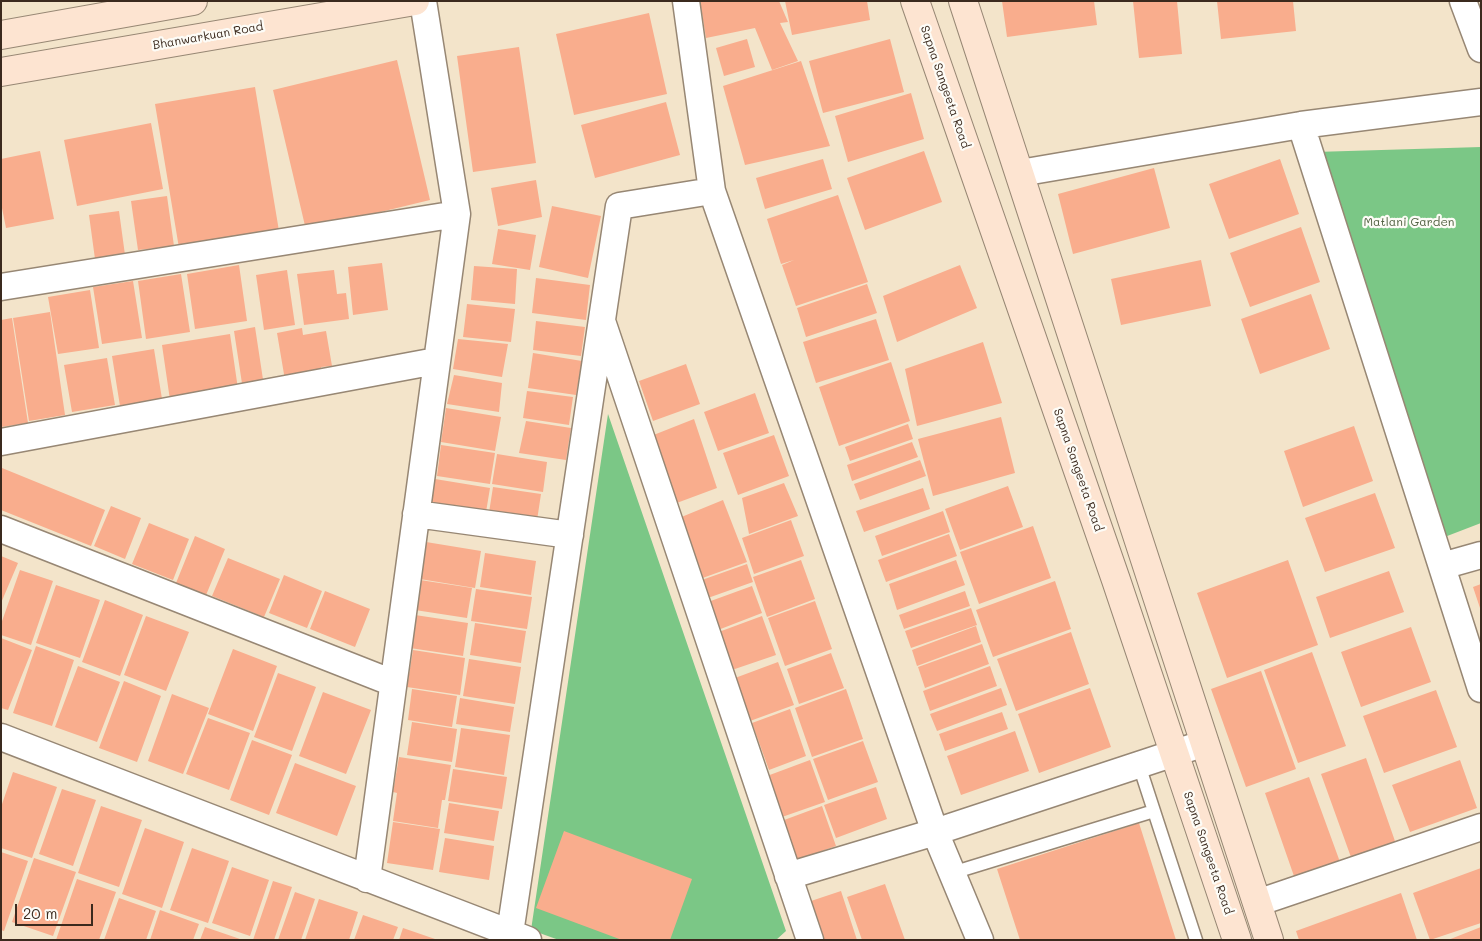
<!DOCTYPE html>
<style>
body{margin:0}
#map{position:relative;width:1482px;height:941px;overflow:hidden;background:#f3e4ca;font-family:Mali,sans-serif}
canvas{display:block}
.frame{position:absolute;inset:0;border:2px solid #3b2a1e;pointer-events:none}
.scale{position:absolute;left:15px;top:904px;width:78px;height:22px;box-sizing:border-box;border:2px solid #3b2a1e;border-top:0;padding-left:6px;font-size:15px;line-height:18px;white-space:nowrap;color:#3b2a1e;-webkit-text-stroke:4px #fdfcf7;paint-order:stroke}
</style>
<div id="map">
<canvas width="1482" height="941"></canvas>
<div class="frame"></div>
<div class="scale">20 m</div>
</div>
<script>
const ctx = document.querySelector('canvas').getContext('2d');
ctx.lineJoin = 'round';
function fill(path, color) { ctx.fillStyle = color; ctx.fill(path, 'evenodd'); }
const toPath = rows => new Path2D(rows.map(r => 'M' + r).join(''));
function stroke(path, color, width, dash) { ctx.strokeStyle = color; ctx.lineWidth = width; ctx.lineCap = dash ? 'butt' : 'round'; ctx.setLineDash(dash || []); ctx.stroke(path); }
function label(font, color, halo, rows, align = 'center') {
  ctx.font = font + ' Mali,sans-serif'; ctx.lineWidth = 4.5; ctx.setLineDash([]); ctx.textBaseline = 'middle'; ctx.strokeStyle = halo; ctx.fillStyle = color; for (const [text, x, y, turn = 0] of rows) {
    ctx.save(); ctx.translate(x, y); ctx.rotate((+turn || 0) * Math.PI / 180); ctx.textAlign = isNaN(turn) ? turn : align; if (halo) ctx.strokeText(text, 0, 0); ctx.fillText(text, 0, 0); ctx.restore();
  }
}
fill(toPath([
 [1481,147,1481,523,1429,543,1315,152],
 [608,414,786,931,776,940,559,940,531,930]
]), '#7bc786');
fill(toPath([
 [700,1,779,1,788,22,780,23,798,61,772,70,755,28,706,38],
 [785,1,867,1,870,20,792,35],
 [1002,1,1094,1,1097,25,1007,37],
 [1133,1,1177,1,1182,54,1139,58],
 [1217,1,1293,1,1296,31,1221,39],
 [649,13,667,94,574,115,556,34],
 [747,39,755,67,724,76,716,48],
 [890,39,904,92,823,113,809,61],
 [519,47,536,163,473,172,457,56],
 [397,60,430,200,306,230,273,90],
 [801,61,830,146,745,165,723,86],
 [255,87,279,231,179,248,155,104],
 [911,93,924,139,848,162,835,116],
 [666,102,680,155,595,178,581,125],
 [151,123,163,189,77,206,64,140],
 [40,151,54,219,6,228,1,203,1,159],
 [924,151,942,202,865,230,847,178],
 [823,159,832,189,765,209,756,178],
 [1280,159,1299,214,1229,239,1209,184],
 [1154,168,1170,228,1073,254,1058,194],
 [536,180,542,217,498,226,491,188],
 [838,195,868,282,796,306,782,265,794,260,781,264,767,219],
 [167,196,174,246,138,250,131,201],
 [552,206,601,216,588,278,539,267],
 [119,211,125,255,95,259,89,215],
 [1301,227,1320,282,1250,307,1230,253],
 [498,229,536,235,530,270,492,264],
 [1201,260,1211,306,1121,325,1111,279],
 [382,263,388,310,353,315,348,267],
 [239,265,247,321,195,329,187,274],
 [960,265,977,308,897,342,883,296],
 [474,266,517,269,515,304,471,300],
 [287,270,295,325,264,330,256,275],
 [334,270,337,294,346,293,349,319,304,325,297,274],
 [181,274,190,332,146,339,138,281],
 [536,278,590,285,586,320,532,313],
 [133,281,142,338,102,344,93,287],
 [867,284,877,313,806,337,797,308],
 [90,290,99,348,58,354,48,297],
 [1311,294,1330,349,1260,374,1241,319],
 [467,304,515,309,511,342,463,337],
 [50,312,65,415,29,421,13,318],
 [12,318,28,423,1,427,1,320],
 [876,319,889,360,816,383,803,342],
 [536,321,585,327,581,356,533,350],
 [255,327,264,386,243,390,234,331],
 [302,328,303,335,326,331,332,366,321,367,324,379,286,386,277,333],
 [230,334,238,389,170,400,162,345],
 [458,339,508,344,502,377,453,369],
 [983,342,1002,403,917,426,905,369],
 [154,349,162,399,120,406,112,356],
 [533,353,582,361,576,395,528,388],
 [107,358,115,405,72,412,64,365],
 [891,362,910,421,839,446,819,387],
 [686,364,700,404,653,421,639,381],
 [454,375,502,383,499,412,447,404],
 [527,391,573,397,569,425,523,418],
 [755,393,769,433,718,451,704,412],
 [446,408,501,417,495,451,441,442],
 [1001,417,1015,473,933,496,918,439],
 [694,419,717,488,674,504,651,436],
 [526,421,571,428,566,460,519,453],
 [908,424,913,439,850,461,845,447],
 [1354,426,1373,481,1303,507,1284,451],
 [774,435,789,476,738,495,723,453],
 [912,442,918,457,852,481,847,465],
 [441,445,495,453,490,484,437,476],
 [497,454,547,462,543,492,492,484],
 [920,460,926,476,860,500,854,484],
 [2,468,105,510,91,546,1,510],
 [435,479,490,488,485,518,430,509],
 [784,483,798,516,749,534,742,498],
 [1008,486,1023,527,960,550,945,509],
 [493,487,541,494,536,527,488,519],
 [923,488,930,509,864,532,856,511],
 [1375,493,1395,548,1325,572,1305,518],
 [723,500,747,562,697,580,679,518],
 [111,506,141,518,125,559,94,546],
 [943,511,950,532,882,556,875,536],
 [791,520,804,556,754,574,742,538],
 [149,523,189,539,173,580,132,564],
 [1033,526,1051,578,979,604,960,552],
 [949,534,957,556,886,582,878,560],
 [195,536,225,549,204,600,174,588],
 [426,542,481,551,475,588,420,579],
 [485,553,536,561,531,595,480,587],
 [1,556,18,563,1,603],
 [228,558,280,579,264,617,212,596],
 [801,560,815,599,767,617,753,577],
 [956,560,965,585,897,610,889,584],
 [1288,560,1318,645,1227,678,1197,593],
 [747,564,753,582,705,599,699,581],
 [20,570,53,581,31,645,1,635,1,624],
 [1389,571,1404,612,1330,638,1316,597],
 [284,575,322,591,307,628,269,613],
 [420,580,472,588,467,618,415,610],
 [1055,581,1071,629,993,657,976,610],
 [1481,584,1481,608,1480,608,1473,587],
 [56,585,100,600,80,658,36,643],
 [752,586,762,613,718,630,708,602],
 [476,589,532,597,527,629,471,621],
 [325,591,370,609,355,647,310,629],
 [965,591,970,606,904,629,899,615],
 [105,600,143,615,120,676,82,662],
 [815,601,832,649,785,666,768,618],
 [971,608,977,625,911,648,905,631],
 [415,615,468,623,463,656,410,648],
 [146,616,189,632,166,691,124,675],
 [762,616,776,655,729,671,716,633],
 [475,623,526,631,521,663,470,655],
 [976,626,981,642,917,666,912,650],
 [1411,627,1431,682,1361,707,1341,652],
 [1071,632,1089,684,1016,711,997,659],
 [1,638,32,650,8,710,1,708],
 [982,644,989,664,925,688,918,667],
 [36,646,74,660,52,726,13,713],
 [233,649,277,666,253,731,208,714],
 [413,650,465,658,460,695,407,687],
 [1312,652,1346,746,1298,763,1264,670],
 [831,653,844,688,799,704,787,669],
 [469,659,521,667,515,704,463,696],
 [778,662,794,705,750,721,735,678],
 [78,666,120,682,97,742,55,727],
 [990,666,997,686,930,711,923,691],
 [1261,671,1296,769,1246,787,1211,689],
 [278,673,316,687,292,751,254,737],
 [124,681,161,696,137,762,99,748],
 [1001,688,1007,705,937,731,930,714],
 [1090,688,1111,747,1039,773,1018,714],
 [412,689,457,696,452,727,408,720],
 [846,689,863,739,812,757,795,708],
 [1436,690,1457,747,1384,773,1363,716],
 [323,692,371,710,346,774,299,756],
 [172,694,209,708,183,774,148,761],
 [460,698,514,707,510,732,456,724],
 [790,709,806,756,769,770,752,723],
 [1002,712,1008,729,945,751,939,734],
 [208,718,250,733,229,790,186,774],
 [412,722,457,729,452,762,407,755],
 [461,728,510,735,504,775,455,767],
 [1015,731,1029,771,961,795,947,756],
 [252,740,292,755,269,815,230,800],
 [863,741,878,782,828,800,813,759],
 [399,757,451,765,445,800,442,800,438,828,393,821,397,793,393,792],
 [1366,758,1396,844,1352,860,1321,774],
 [810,760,825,802,782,817,767,776],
 [1460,760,1477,808,1410,832,1392,785],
 [295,763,356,786,337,836,276,813],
 [453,769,507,777,502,809,448,801],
 [13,772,57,787,32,858,1,848,1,807],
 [1309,777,1340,862,1295,879,1265,793],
 [876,787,887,819,836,838,824,805],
 [62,789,96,800,73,866,39,854],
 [449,803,499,811,494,841,444,833],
 [101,806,142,820,119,887,78,873],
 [822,806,836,846,791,862,776,823],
 [393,822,440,829,433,870,387,863],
 [1139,823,1176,940,1020,940,997,869],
 [145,828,184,842,162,908,122,894],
 [564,831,692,879,670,940,622,940,536,908],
 [445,838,494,846,489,880,439,872],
 [192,848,229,861,208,923,170,910],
 [1,852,28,861,4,931,1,930],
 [34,858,76,872,53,936,12,922],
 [232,867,269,880,250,936,212,923],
 [1481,868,1481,923,1430,940,1413,893],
 [77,879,116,892,99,940,56,940],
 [273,881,292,887,274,940,253,940],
 [885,884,905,940,862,940,847,897],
 [841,891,857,940,818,940,805,903],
 [295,892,315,899,301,940,278,940],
 [1401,893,1417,940,1299,940,1296,931],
 [119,898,156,911,146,940,104,940],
 [319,899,358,912,349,940,305,940],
 [160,910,199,924,193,940,150,940],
 [363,915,398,927,393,940,354,940],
 [205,927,240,939,240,940,200,940],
 [1481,927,1481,940,1448,940],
 [403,928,435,939,435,940,399,940]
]), '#f9ad8d');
const service = toPath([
 [1139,765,1196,940],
 [952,873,1154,811]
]);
const minor = toPath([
 [686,1,712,191,935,832,980,940],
 [1463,1,1481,49],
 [1301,125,1481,689],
 [1020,173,1301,125,1481,102],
 [1,287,457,214],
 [603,324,810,940],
 [1,442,436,361],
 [416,514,570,535],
 [1,529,393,683],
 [1442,566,1481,555],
 [1,737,528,940],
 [788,876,935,832,1205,743],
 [367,879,457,214,423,1],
 [1257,903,1481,827],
 [510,933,619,206,712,191]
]);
const secondary = toPath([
 [915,1,1116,580,1237,940],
 [963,1,1269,940],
 [1,35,193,1],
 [1,72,415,1]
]);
stroke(service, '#978774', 15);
stroke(minor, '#978774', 29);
stroke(secondary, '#978774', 30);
stroke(service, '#fff', 12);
stroke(minor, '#fff', 26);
stroke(secondary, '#fde4d1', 28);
label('12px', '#3b2a1e', '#fdfcf7', [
 ["Bhanwarkuan Road",208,36,-10],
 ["Sapna Sangeeta Road",945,87,71],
 ["Sapna Sangeeta Road",1078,470,71],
 ["Sapna Sangeeta Road",1208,853,71]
]);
label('12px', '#516142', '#fdfcf7', [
 ["Matlani Garden",1409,222]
]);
</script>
